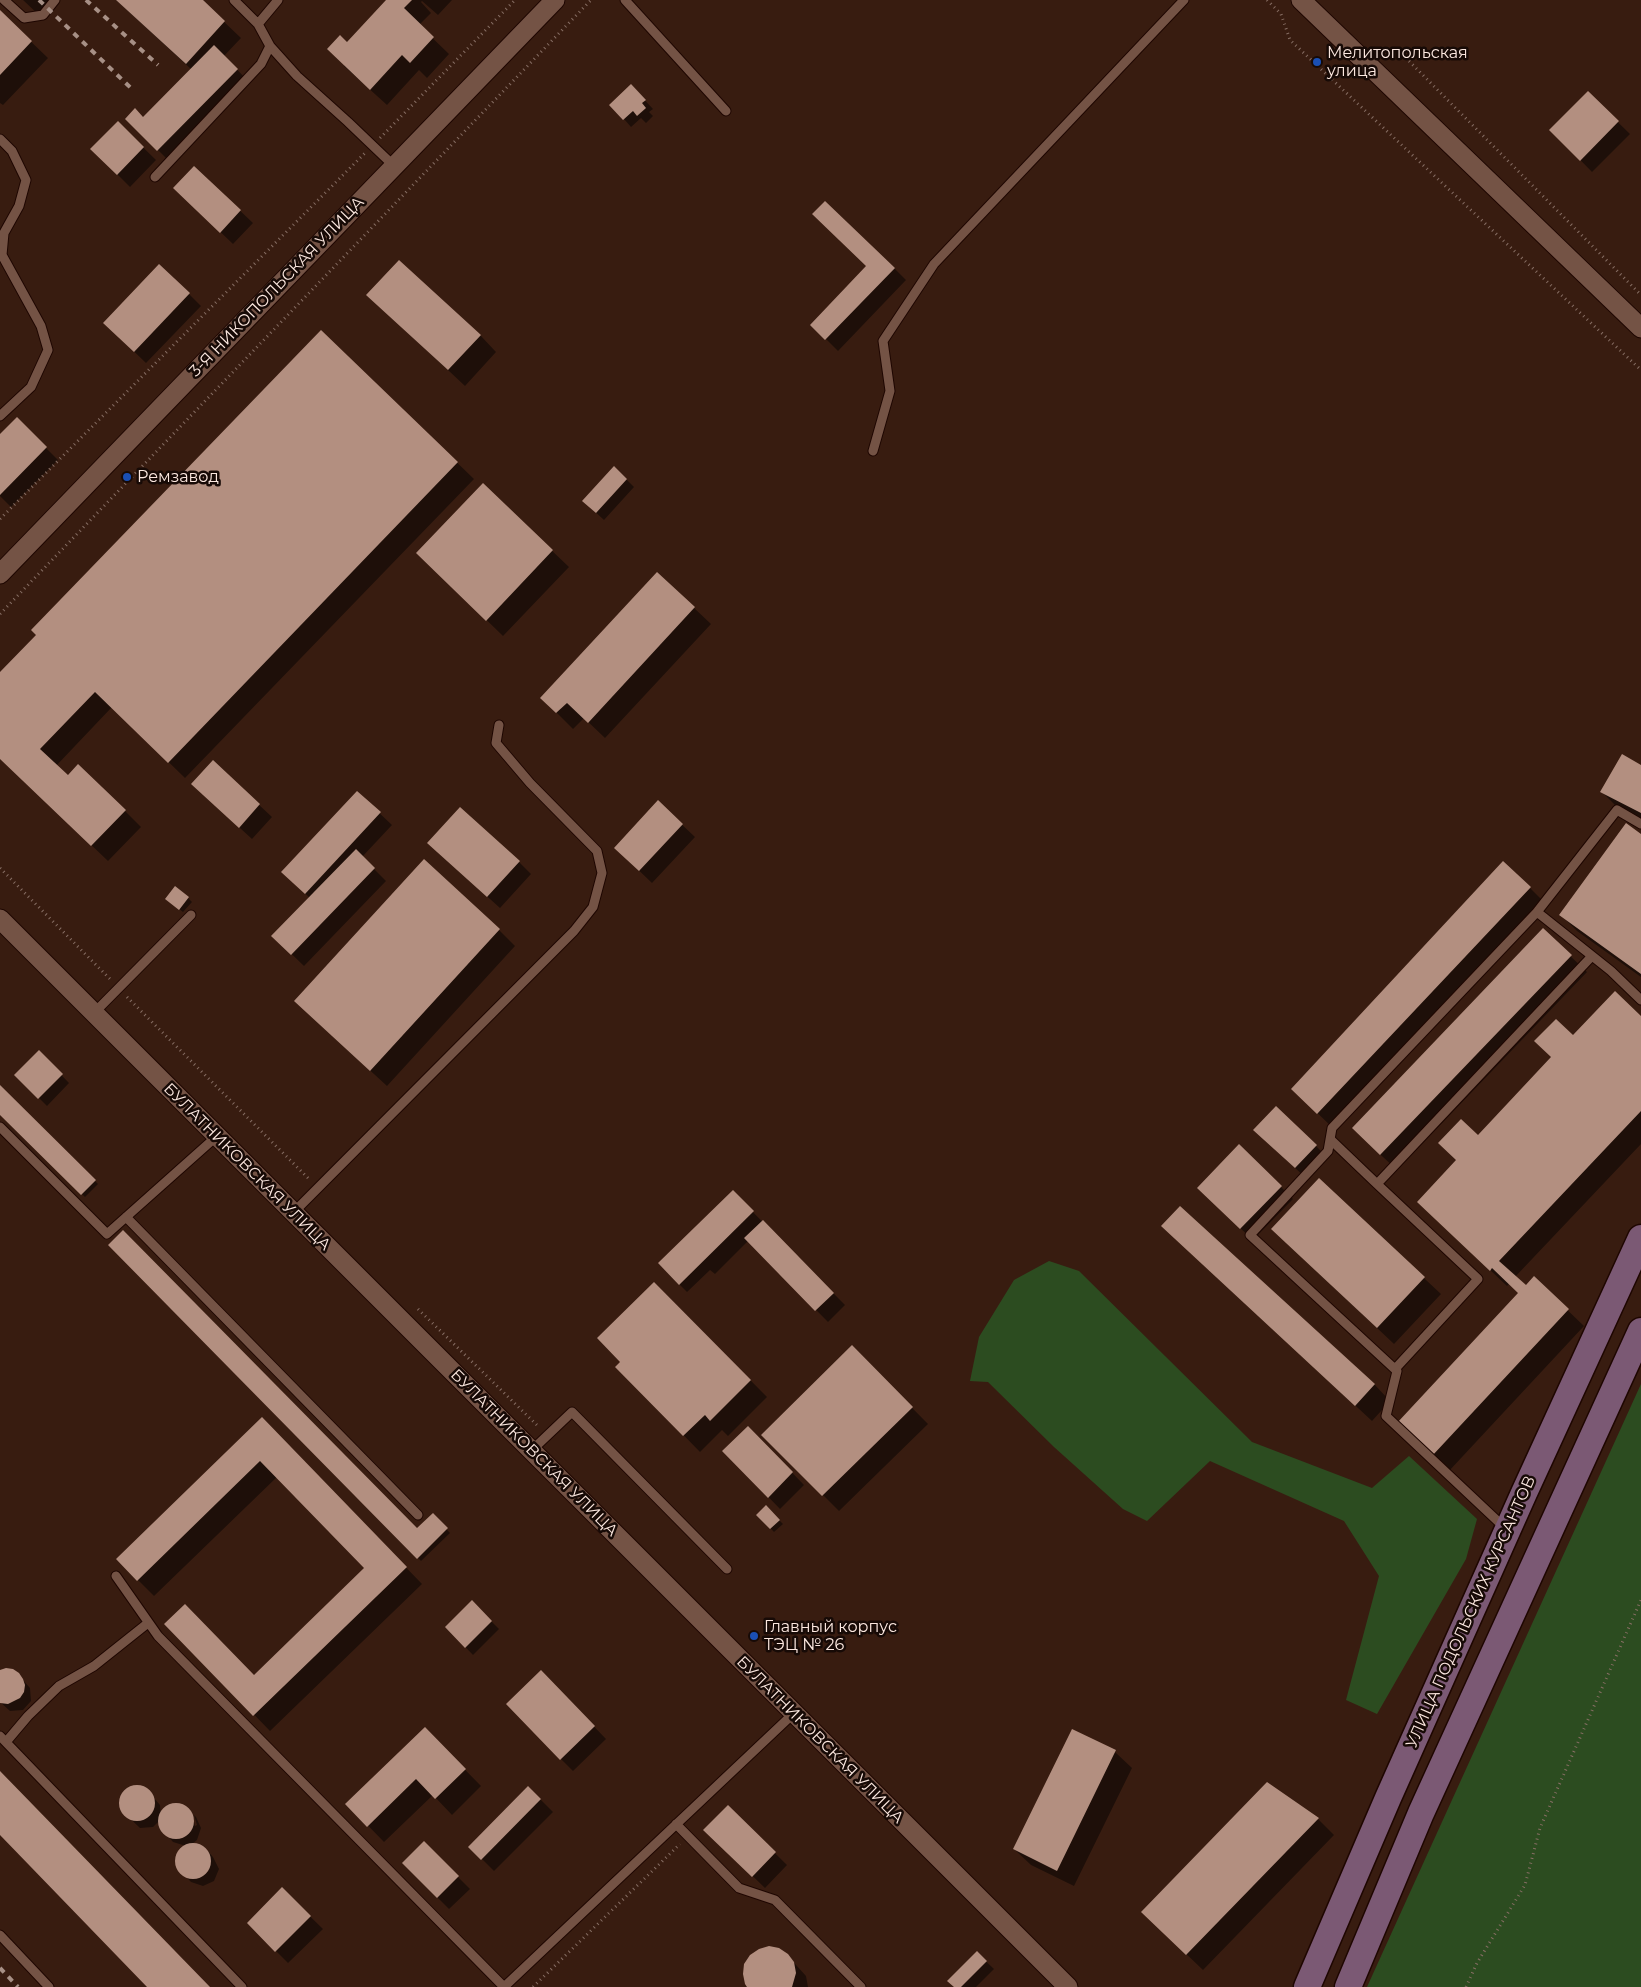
<!DOCTYPE html>
<meta charset="utf-8">
<style>
body{margin:0}
canvas{display:block;background:#381c10}
</style>
<canvas width="1641" height="1987"></canvas>
<script>
const ctx = document.querySelector('canvas').getContext('2d');
ctx.lineJoin = 'round';
function fill(path, color) { ctx.fillStyle = color; ctx.fill(path, 'evenodd'); }
const toPath = rows => new Path2D(rows.map(r => 'M' + r).join(''));
function stroke(path, color, width, dash) { ctx.strokeStyle = color; ctx.lineWidth = width; ctx.lineCap = dash ? 'butt' : 'round'; ctx.setLineDash(dash || []); ctx.stroke(path); }
function label(font, color, halo, rows, align = 'center') {
  ctx.font = font + ' Montserrat,sans-serif'; ctx.lineWidth = 5; ctx.setLineDash([]); ctx.textBaseline = 'middle'; ctx.strokeStyle = halo; ctx.fillStyle = color; for (const [text, x, y, turn = 0] of rows) {
    ctx.save(); ctx.translate(x, y); ctx.rotate((+turn || 0) * Math.PI / 180); ctx.textAlign = isNaN(turn) ? turn : align; if (halo) ctx.strokeText(text, 0, 0); ctx.fillText(text, 0, 0); ctx.restore();
  }
}
fill(toPath([
 [1049,1261,1079,1271,1252,1442,1372,1488,1409,1456,1477,1519,1466,1559,1377,1714,1346,1700,1379,1576,1344,1521,1210,1461,1147,1521,1123,1509,1054,1447,988,1382,970,1381,979,1337,1014,1280],
 [1641,1384,1641,1987,1367,1987]
]), '#2c4c20');
fill(toPath([
 [23,0,59,0,42,18],
 [116,0,201,0,241,38,224,56,249,82,170,162,127,119,143,118,192,70],
 [387,0,452,0,438,15,422,1,421,2,431,13,419,25,449,54,427,78,419,70,387,105,344,66,347,43],
 [0,12,48,58,3,105,0,103],
 [1588,93,1630,134,1592,172,1551,130],
 [639,94,653,109,649,112,653,116,646,123,641,118,631,127,624,119],
 [118,123,156,160,130,187,92,149],
 [194,167,253,223,233,244,187,200],
 [868,266,894,268,906,280,838,351,812,325],
 [189,294,201,306,146,363,117,335],
 [368,295,480,335,496,352,465,386],
 [321,331,474,479,185,778,112,707,56,766,68,777,125,811,141,827,108,861,0,758,0,674],
 [17,419,58,460,11,507,0,496,0,436],
 [614,467,634,487,604,520,591,508],
 [483,485,569,567,503,636,434,569],
 [657,573,711,624,605,738,584,718,573,729,542,698],
 [213,762,272,817,252,839,205,796],
 [1641,766,1641,820,1618,808,1602,792],
 [357,792,392,825,362,857,386,881,304,966,273,936,310,898,295,884],
 [658,802,695,837,652,883,628,860],
 [1641,836,1641,977,1577,931,1561,915],
 [441,855,519,862,531,874,500,908],
 [1530,888,1546,904,1334,1129,1309,1105],
 [188,898,192,902,183,912,170,902],
 [499,930,515,946,387,1086,312,1017],
 [1543,930,1587,972,1397,1170,1369,1144],
 [1641,1017,1641,1144,1515,1277,1526,1287,1534,1278,1584,1326,1449,1471,1415,1439,1520,1293,1509,1284,1507,1286,1435,1218,1478,1136,1573,1036],
 [39,1052,69,1083,47,1106,16,1075],
 [0,1086,98,1184,85,1197,0,1113],
 [1267,1142,1316,1146,1328,1158,1307,1179],
 [1239,1145,1293,1199,1253,1240,1210,1200],
 [1319,1180,1441,1294,1394,1344,1289,1245],
 [733,1192,845,1305,828,1322,748,1241,715,1274,710,1270,687,1292,659,1264],
 [1162,1226,1374,1384,1390,1401,1372,1421],
 [109,1245,417,1530,433,1515,450,1533,421,1561],
 [654,1283,767,1397,728,1436,722,1430,700,1452,617,1367,622,1362],
 [852,1347,928,1424,839,1511,763,1435],
 [748,1427,804,1485,780,1509,724,1451],
 [278,1435,422,1584,270,1731,166,1624,254,1676,366,1568,277,1477,154,1596,117,1559],
 [766,1507,783,1524,774,1532,758,1515],
 [472,1602,499,1629,473,1655,446,1627],
 [0,1671,22,1679,30,1688,31,1701,23,1710,10,1711,0,1702],
 [553,1684,606,1739,573,1771,561,1759],
 [425,1729,481,1786,452,1815,433,1795,384,1842,347,1804],
 [1072,1731,1115,1752,1132,1768,1074,1886,1031,1865,1014,1849],
 [528,1787,553,1812,494,1871,470,1847],
 [129,1788,142,1788,148,1791,160,1805,161,1817,164,1809,175,1804,187,1808,192,1813,195,1826,197,1825,194,1815,196,1817,201,1828,197,1840,192,1844,205,1848,213,1857,219,1869,214,1881,203,1886,191,1882,178,1868,177,1862,181,1850,186,1846,173,1842,165,1833,159,1821,153,1827,140,1828,122,1811,121,1798],
 [728,1807,787,1865,765,1888,705,1830],
 [1318,1819,1334,1835,1203,1970,1159,1928],
 [424,1843,470,1889,449,1909,403,1863],
 [282,1889,323,1929,288,1963,248,1923],
 [977,1953,994,1969,976,1987,955,1987],
 [787,1955,806,1976,808,1987,749,1987]
]), '#0007');
fill(toPath([
 [116,0,203,0,225,21,186,64],
 [386,0,412,0,404,8,434,37,410,63,402,55,370,90,327,49,340,35,347,42],
 [0,10,32,41,0,75],
 [214,45,238,69,157,151,125,119,135,108,143,117],
 [631,84,646,100,642,103,646,108,637,116,633,111,623,120,609,105],
 [1588,91,1619,121,1580,161,1549,130],
 [118,121,144,147,117,175,90,149],
 [194,166,241,210,220,233,173,188],
 [825,201,895,268,825,340,810,325,866,266,812,214],
 [399,260,481,335,448,370,366,295],
 [159,264,190,293,134,352,103,323],
 [321,330,458,462,168,763,95,692,40,749,68,775,78,764,126,810,91,846,0,759,0,672,36,635,31,630],
 [17,417,47,447,0,495,0,434],
 [614,466,627,479,596,513,582,501],
 [483,483,553,550,486,621,416,553],
 [657,572,695,607,588,723,567,703,556,713,540,698],
 [1622,754,1641,765,1641,813,1600,792],
 [213,760,260,804,239,828,191,784],
 [357,791,381,812,305,894,281,872],
 [658,800,683,824,639,871,614,848],
 [460,807,520,861,487,897,427,843],
 [1626,823,1641,834,1641,974,1559,915],
 [356,849,375,868,291,955,271,936],
 [424,859,500,929,370,1071,294,1001],
 [1503,861,1531,887,1317,1114,1291,1089],
 [175,886,189,897,179,910,165,899],
 [1543,928,1572,955,1380,1155,1352,1128],
 [1615,991,1641,1016,1641,1111,1499,1261,1526,1285,1534,1276,1569,1309,1432,1456,1397,1423,1518,1293,1492,1268,1490,1271,1417,1202,1456,1160,1438,1143,1461,1119,1478,1135,1551,1057,1534,1041,1556,1019,1573,1035],
 [39,1050,63,1074,38,1099,14,1075],
 [0,1085,96,1180,81,1195,0,1115],
 [1276,1106,1317,1145,1295,1168,1253,1130],
 [1239,1144,1282,1186,1240,1229,1197,1188],
 [1319,1178,1425,1277,1377,1328,1271,1229],
 [733,1190,754,1211,679,1285,658,1263],
 [1180,1206,1375,1384,1355,1406,1161,1226],
 [763,1220,834,1293,815,1311,744,1238],
 [123,1230,417,1528,433,1513,448,1528,417,1559,108,1245],
 [654,1282,751,1380,710,1421,705,1415,683,1436,615,1367,620,1362,597,1338],
 [852,1345,913,1407,822,1496,761,1435],
 [262,1417,407,1567,253,1716,164,1624,185,1604,254,1675,364,1568,260,1461,137,1581,116,1559],
 [748,1426,793,1472,768,1498,722,1451],
 [766,1505,780,1520,770,1529,756,1515],
 [472,1600,492,1621,465,1648,445,1627],
 [6,1668,13,1669,19,1673,23,1679,25,1685,24,1692,20,1698,8,1704,0,1703,0,1670],
 [541,1670,595,1726,560,1760,506,1704],
 [425,1727,466,1769,435,1799,416,1779,367,1827,345,1804],
 [1072,1729,1116,1750,1057,1871,1013,1849],
 [0,1771,210,1987,147,1987,0,1835],
 [1267,1782,1319,1818,1186,1955,1141,1912],
 '119 1803a18 18 0 1 1 36 0a18 18 0 1 1-36 0Z',
 [528,1786,541,1799,481,1860,468,1847],
 '158 1821a18 18 0 1 1 36 0a18 18 0 1 1-36 0Z',
 [728,1805,776,1852,752,1877,703,1830],
 [424,1841,459,1876,437,1898,402,1863],
 '175 1861a18 18 0 1 1 36 0a18 18 0 1 1-36 0Z',
 [282,1887,311,1916,275,1952,247,1923],
 [769,1946,779,1948,788,1954,794,1962,796,1973,792,1987,747,1987,745,1984,743,1974,744,1964,750,1955,759,1949],
 [977,1951,987,1961,961,1987,954,1987,947,1981]
]), '#b38f80');
const service = toPath([
 [4,0,24,18,43,15,55,0],
 [625,0,726,111],
 [258,24,278,0],
 [270,46,297,76,348,122,394,166],
 [0,139,12,151,26,180,19,206,4,233,2,255,41,326,48,350,31,387,0,416],
 [155,177,261,64,270,46,258,24,234,0],
 [873,451,890,391,883,341,934,264,1184,0],
 [1537,912,1617,810,1641,824],
 [94,1013,191,915],
 [0,1127,107,1234,217,1136],
 [1330,1139,1377,1184],
 [293,1213,574,931,593,907,602,873,597,851,530,783,496,743,499,725],
 [126,1217,418,1515],
 [1395,1369,1478,1279,1377,1184,1592,956],
 [531,1451,572,1412,727,1569],
 [1505,1528,1386,1416,1397,1371,1250,1235,1328,1151,1332,1128,1537,912,1611,971,1641,1000],
 [116,1576,158,1636,504,1987],
 [0,1736,242,1987],
 [6,1742,28,1716,59,1686,94,1666,148,1623],
 [676,1824,739,1888,775,1900,861,1987],
 [0,1935,49,1987],
 [504,1987,794,1713]
]);
const minor = toPath([
 [1301,0,1641,328],
 [0,574,555,0],
 [0,919,1068,1987]
]);
const secondary = toPath([
 [1307,1987,1388,1798,1524,1493,1641,1238],
 [1348,1987,1421,1813,1641,1331]
]);
stroke(service, '#1e0600', 11);
stroke(minor, '#1e0600', 21);
stroke(secondary, '#1e0600', 29);
stroke(toPath([
 [1267,0,1281,14,1290,40,1641,370],
 [1402,54,1641,295],
 [380,138,515,0],
 [0,519,365,153],
 [0,614,591,0],
 [0,868,111,980],
 [127,997,310,1180],
 [418,1309,539,1427],
 [533,1987,680,1844],
 [1466,1987,1477,1963,1525,1885,1540,1828,1641,1600]
]), '#876e64', 3, [1, 4]);
stroke(service, '#745345', 9);
stroke(minor, '#745345', 19);
stroke(secondary, '#7b5974', 26);
stroke(toPath([
 [39,0,133,90],
 [86,0,158,65],
 [0,1968,18,1987]
]), '#a79086', 4, [6, 6]);
for (const [x, y, r, color] of [
 [1317,62,5,"#1a4fb4"],
 [127,477,5,"#1a4fb4"],
 [754,1636,5,"#1a4fb4"]
]) { const dot = new Path2D(); dot.arc(x, y, r, 0, 2 * Math.PI); ctx.fillStyle = color; ctx.fill(dot); stroke(dot, '#170a06', 2); }
label('16px', '#fce8e0', '#170a06', [
 ["Мелитопольская",1327,53],
 ["улица",1327,71],
 ["Ремзавод",137,477],
 ["Главный корпус",764,1627],
 ["ТЭЦ № 26",764,1645]
], 'left');
label('16px', '#fce8e0', '#170a06', [
 ["3-Я НИКОПОЛЬСКАЯ УЛИЦА",277,287,-46],
 ["БУЛАТНИКОВСКАЯ УЛИЦА",247,1167,45],
 ["БУЛАТНИКОВСКАЯ УЛИЦА",534,1453,45],
 ["УЛИЦА ПОДОЛЬСКИХ КУРСАНТОВ",1471,1612,-66],
 ["БУЛАТНИКОВСКАЯ УЛИЦА",820,1740,45]
]);
</script>
